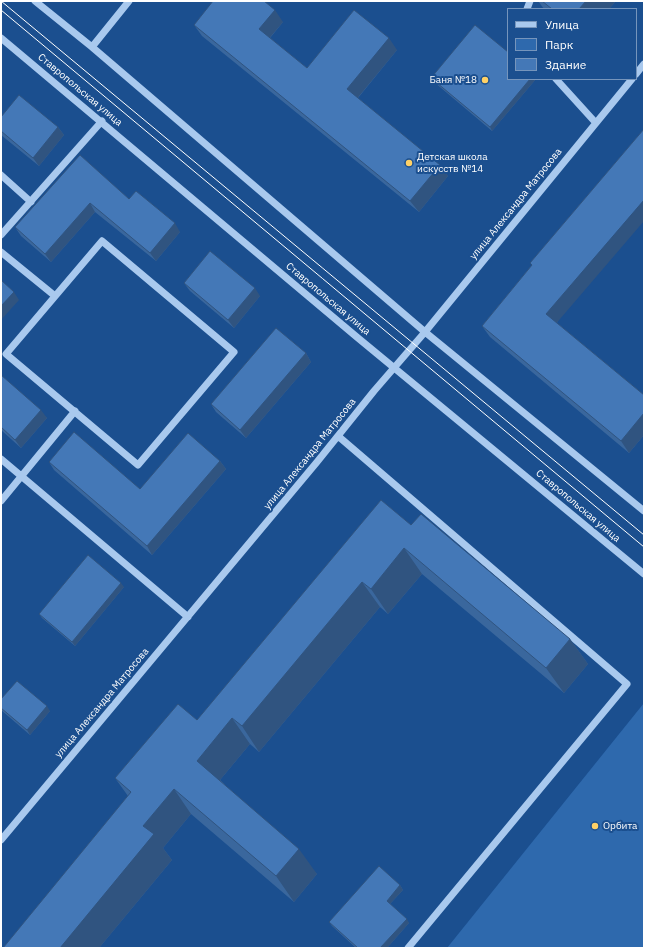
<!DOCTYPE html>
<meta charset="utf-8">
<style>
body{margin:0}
#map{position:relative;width:645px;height:949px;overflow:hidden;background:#1b4f8f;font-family:"IBM Plex Sans",sans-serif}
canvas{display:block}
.frame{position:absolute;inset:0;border:2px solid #fff;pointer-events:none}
.legend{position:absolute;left:507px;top:8px;width:130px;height:72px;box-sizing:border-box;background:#1b4f8f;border:1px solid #7695bc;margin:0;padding:5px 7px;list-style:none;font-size:12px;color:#fff}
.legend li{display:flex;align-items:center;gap:8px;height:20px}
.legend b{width:20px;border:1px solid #7695bc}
</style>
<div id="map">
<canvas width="645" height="949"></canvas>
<div class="frame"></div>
<ul class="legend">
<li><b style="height:5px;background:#a9c9ee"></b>Улица</li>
<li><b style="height:11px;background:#2e69ad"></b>Парк</li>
<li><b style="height:11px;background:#4478b7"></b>Здание</li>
</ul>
</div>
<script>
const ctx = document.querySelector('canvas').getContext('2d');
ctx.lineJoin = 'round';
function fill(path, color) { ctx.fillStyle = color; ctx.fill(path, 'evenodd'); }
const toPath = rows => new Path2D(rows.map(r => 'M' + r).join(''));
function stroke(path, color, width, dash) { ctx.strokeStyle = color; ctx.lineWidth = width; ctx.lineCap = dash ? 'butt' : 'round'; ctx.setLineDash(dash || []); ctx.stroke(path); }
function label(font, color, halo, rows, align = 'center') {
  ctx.font = font + ' "IBM Plex Sans",sans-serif'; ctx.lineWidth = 4; ctx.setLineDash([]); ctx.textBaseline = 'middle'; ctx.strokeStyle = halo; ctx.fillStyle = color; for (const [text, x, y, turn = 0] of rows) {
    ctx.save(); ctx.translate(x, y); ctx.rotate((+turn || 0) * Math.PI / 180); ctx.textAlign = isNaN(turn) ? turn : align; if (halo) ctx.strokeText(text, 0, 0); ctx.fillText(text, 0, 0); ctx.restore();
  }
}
fill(toPath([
 [644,703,644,948,447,948]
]), '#2e69ad');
stroke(toPath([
 [35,1,92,47,425,332,644,511],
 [527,9,530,1],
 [1,38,358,338,644,574],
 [92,47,129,1],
 [636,74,644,64],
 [556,79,595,122],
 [1,175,31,202],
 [1,235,102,121],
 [102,241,234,352,138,465,6,354,102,241],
 [1,252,55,296],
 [338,436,627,684,408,948],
 [1,459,188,617],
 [1,501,75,411],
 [1,840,317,462,374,391,425,332,632,79]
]), '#a9c9ee', 7);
stroke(toPath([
 [1,1,644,535],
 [1,10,644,547]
]), '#fff', 1);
fill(toPath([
 [538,1,616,1,609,9,544,9],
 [283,22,270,38,307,68,397,50,358,98,448,176,419,212,202,36,194,25],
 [431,78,508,79,536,79,492,131,434,82],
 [1,117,58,127,64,135,39,166,1,135],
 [644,129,557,323,644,395,644,435,629,453,490,337,482,326,532,265,530,263],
 [80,155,129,199,180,232,156,261,95,212,51,262,21,236,15,227],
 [184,283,260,296,234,328,190,291],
 [306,353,311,362,246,438,216,412,211,404],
 [1,375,47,418,21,448,1,430],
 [220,461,226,469,152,555,54,470,49,462,140,489],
 [411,525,570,639,588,664,564,693,422,574,388,614,380,607,259,752,250,744,220,780,317,874,294,902,191,814,163,848,172,860,99,948,128,796,115,778,197,720],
 [124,587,75,646,42,618,39,614],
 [1,699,50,711,30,735,1,710],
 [400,885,403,890,390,904,409,923,387,948,356,948,332,926,329,922]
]), '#3a679d');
fill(toPath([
 [586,1,616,1,609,9,579,9],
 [275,10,283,22,267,41,259,29],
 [389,38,397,50,355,101,347,89],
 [530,79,536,79,492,131,490,127],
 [58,127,64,135,39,166,33,158],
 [440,165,448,176,419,212,410,201],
 [644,200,644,221,554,326,546,314],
 [90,203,95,212,51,262,45,254],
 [175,223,180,232,156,261,150,253],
 [255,288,260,296,234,328,228,320],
 [14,292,19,300,1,320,1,306],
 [306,353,311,362,246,438,240,430],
 [41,410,47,418,21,448,15,440],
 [644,413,644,435,629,453,621,441],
 [220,461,226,469,152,555,147,546],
 [404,548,422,574,388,614,371,589],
 [362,582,380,607,259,752,242,726],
 [121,583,124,587,75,646,72,642],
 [570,639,588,664,564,693,546,668],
 [47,706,50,711,30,735,27,730],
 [232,718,250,744,215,786,197,761],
 [174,789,191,814,163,848,172,860,99,948,60,948,143,826],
 [299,849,317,874,294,902,276,876],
 [400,885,403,890,389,905,387,901],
 [407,919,409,923,387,948,380,948]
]), '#305480');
const building = toPath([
 [213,1,264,1,275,10,259,29,307,68,354,10,389,38,347,89,440,165,410,201,194,25,213,1],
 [542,1,586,1,579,9,552,9,542,1],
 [475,25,508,52,508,79,530,79,490,127,431,78,475,25],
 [19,95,58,127,33,158,1,131,1,117,19,95],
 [644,129,644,200,546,314,644,395,644,413,621,441,482,326,532,265,530,263,644,129],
 [80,155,129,199,136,191,175,223,150,253,90,203,45,254,15,227,80,155],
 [210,251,255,288,228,320,184,283,210,251],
 [1,280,14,292,1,306,1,280],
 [276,328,306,353,240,430,211,404,276,328],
 [1,375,41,410,15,440,1,427,1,375],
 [74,432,140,489,188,433,220,461,147,546,49,462,74,432],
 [381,500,411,525,421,514,570,639,546,668,404,548,371,589,362,582,242,726,232,718,197,761,299,849,276,876,174,789,143,826,154,834,60,948,3,948,131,792,115,778,178,704,197,720,381,500],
 [88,555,121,583,72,642,39,614,88,555],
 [17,681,47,706,27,730,1,708,1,699,17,681],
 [379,866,400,885,387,901,407,919,380,948,358,948,329,922,379,866]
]);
fill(building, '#4478b7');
stroke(building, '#305480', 1);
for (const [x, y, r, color] of [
 [485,80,4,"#ffd166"],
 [409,163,4,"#ffd166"],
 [595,826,4,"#ffd166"]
]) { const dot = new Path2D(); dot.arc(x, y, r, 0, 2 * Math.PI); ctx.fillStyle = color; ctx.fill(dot); stroke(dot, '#1b4f8f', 1.5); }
label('10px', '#fff', '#1b4f8f', [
 ["Баня №18",477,80,"right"],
 ["Детская школа",417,157],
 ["искусств №14",417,169],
 ["Орбита",603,826]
], 'left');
label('10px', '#fff', '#1b4f8f', [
 ["Ставропольская улица",80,90,40],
 ["улица Александра Матросова",516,204,-51],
 ["Ставропольская улица",328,299,40],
 ["улица Александра Матросова",310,454,-51],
 ["Ставропольская улица",578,506,40],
 ["улица Александра Матросова",102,703,-50]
]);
</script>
